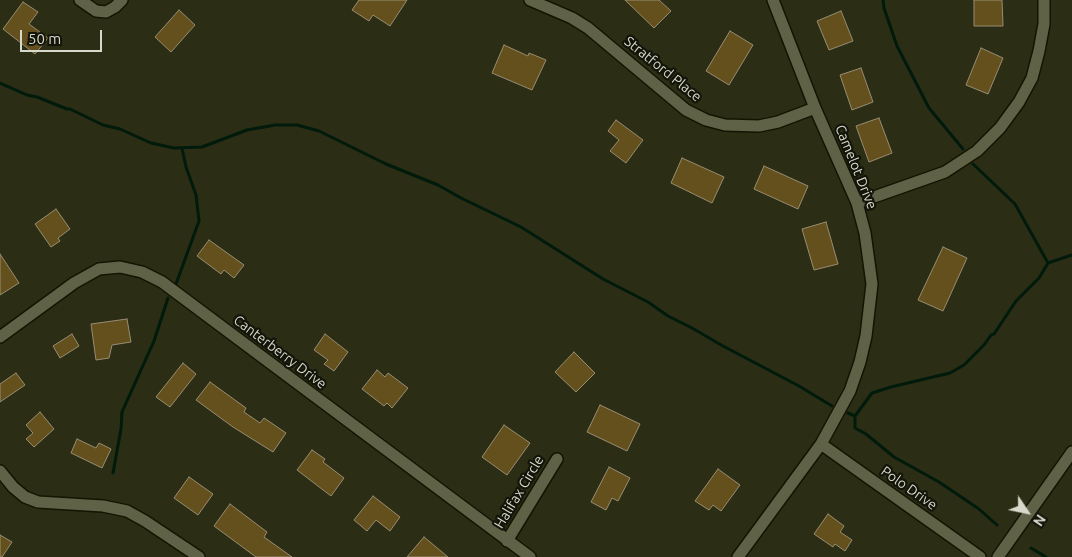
<!DOCTYPE html>
<style>
body{margin:0}
#map{position:relative;width:1072px;height:557px;overflow:hidden;background:#2c2d15;font-family:Ubuntu,sans-serif}
canvas{display:block}
.north{position:absolute;left:1002px;top:487px;width:50px;height:50px;-webkit-text-stroke:4px #14150a;paint-order:stroke;rotate:124deg;font-size:14px;font-weight:700;line-height:20px;text-align:center;color:#d7d9ca}
.north::after{content:'';display:block;margin:auto;width:18px;height:22px;background:#d7d9ca;clip-path:polygon(50% 0,100% 100%,50% 72%,0 100%)}
.scale{position:absolute;left:20px;top:30px;width:82px;height:22px;box-sizing:border-box;border:2px solid #d7d9ca;border-top:0;padding-left:6px;font-size:15px;line-height:18px;white-space:nowrap;color:#d7d9ca;-webkit-text-stroke:4px #14150a;paint-order:stroke}
</style>
<div id="map">
<canvas width="1072" height="557"></canvas>
<div class="north">N</div>
<div class="scale">50 m</div>
</div>
<script>
const ctx = document.querySelector('canvas').getContext('2d');
ctx.lineJoin = 'round';
const toPath = rows => new Path2D(rows.map(r => 'M' + r).join(''));
function stroke(path, color, width, dash) { ctx.strokeStyle = color; ctx.lineWidth = width; ctx.lineCap = dash ? 'butt' : 'round'; ctx.setLineDash(dash || []); ctx.stroke(path); }
function fill(path, color) { ctx.fillStyle = color; ctx.fill(path, 'evenodd'); }
function label(font, color, halo, rows, align = 'center') {
  ctx.font = font + ' Ubuntu,sans-serif'; ctx.lineWidth = 4.5; ctx.setLineDash([]); ctx.textBaseline = 'middle'; ctx.strokeStyle = halo; ctx.fillStyle = color; for (const [text, x, y, turn = 0] of rows) {
    ctx.save(); ctx.translate(x, y); ctx.rotate((+turn || 0) * Math.PI / 180); ctx.textAlign = isNaN(turn) ? turn : align; if (halo) ctx.strokeText(text, 0, 0); ctx.fillText(text, 0, 0); ctx.restore();
  }
}
stroke(toPath([
 [883,0,884,8,897,46,929,108,963,149],
 [0,83,27,95,37,97,67,109,70,109,103,125,120,129,151,143,174,148,202,147,247,130,275,125,297,125,319,131,386,164,438,185,461,198,521,227,603,279,648,302,668,316,692,328,723,346,799,386,832,406],
 [973,164,1015,204,1048,263],
 [1048,263,1072,255],
 [176,284,199,221,196,195,186,167,182,148],
 [848,413,855,416],
 [113,473,121,429,122,412,154,341,168,298],
 [997,525,979,509,939,482,894,457,866,434,855,428,855,416,872,393,891,387,950,373,964,365,984,345,991,335,994,334,1016,301,1039,278,1048,263],
 [1031,548,1046,557]
]), '#001a0c', 3);
const building = toPath([
 [359,0,407,0,390,26,373,15,369,21,352,10,359,0],
 [625,0,659,0,671,11,654,28,625,0],
 [974,0,1002,0,1003,26,974,26,974,0],
 [23,2,38,12,29,24,48,38,35,54,3,29,23,2],
 [179,10,195,25,171,52,155,37,179,10],
 [841,11,853,41,829,50,817,21,841,11],
 [730,31,753,45,729,85,706,71,730,31],
 [504,45,528,56,529,53,546,60,532,90,492,73,504,45],
 [981,48,1003,58,988,94,966,85,981,48],
 [861,68,873,102,852,110,840,75,861,68],
 [879,118,892,153,869,162,856,126,879,118],
 [616,120,643,140,626,163,610,151,619,140,608,131,616,120],
 [682,158,724,177,712,203,671,183,682,158],
 [764,166,808,186,798,209,754,189,764,166],
 [56,209,70,229,58,238,60,241,51,247,35,224,56,209],
 [826,222,838,264,814,270,802,229,826,222],
 [209,240,244,265,234,278,224,270,221,274,197,256,209,240],
 [943,247,967,258,943,311,918,300,943,247],
 [0,254,19,283,0,295,0,254],
 [127,319,131,342,112,345,109,358,96,360,91,324,127,319],
 [72,334,79,346,60,358,53,346,72,334],
 [325,334,348,352,334,371,324,364,328,360,314,350,325,334],
 [574,352,595,373,576,392,555,372,574,352],
 [183,363,196,374,170,407,156,397,183,363],
 [377,370,385,377,388,373,408,388,392,408,387,403,384,406,362,389,377,370],
 [16,373,25,385,0,402,0,384,16,373],
 [210,382,246,408,244,412,260,423,264,418,286,433,273,452,233,427,196,400,210,382],
 [600,405,640,424,627,451,587,432,600,405],
 [40,412,54,429,34,447,26,439,33,433,26,425,40,412],
 [504,425,530,443,507,475,482,457,504,425],
 [77,439,96,448,99,443,111,449,102,468,71,453,77,439],
 [312,450,325,459,323,462,344,478,331,496,297,470,312,450],
 [609,467,630,478,618,501,612,498,606,510,591,502,609,467],
 [718,469,740,485,721,511,713,505,709,510,695,501,718,469],
 [189,477,213,494,198,515,174,498,189,477],
 [373,496,400,517,390,531,376,520,367,531,354,520,373,496],
 [230,504,267,532,264,537,292,557,256,557,214,526,230,504],
 [828,514,844,526,840,532,852,540,845,551,835,544,833,547,814,534,828,514],
 [0,535,12,542,2,557,0,557,0,535],
 [424,537,448,557,407,557,424,537]
]);
fill(building, '#63501d');
stroke(building, '#988d73', 1);
const minor = toPath([
 [80,0,96,11,106,12,115,7,122,0],
 [530,0,572,18,588,28,686,110,706,120,725,125,759,126,778,122,815,108],
 [857,203,945,172,977,151,1000,128,1019,102,1032,78,1039,51,1044,24,1044,0],
 [0,337,74,283,99,269,120,267,142,272,162,282,530,557],
 [821,444,980,557],
 [0,471,13,487,25,497,38,502,103,506,127,511,145,521,199,557],
 [507,541,557,459],
 [738,557,821,444,850,391,860,362,866,336,872,284,865,233,857,203,815,108,773,0],
 [998,557,1072,452]
]);
stroke(minor, '#141501', 14);
stroke(minor, '#606248', 11);
label('14px', '#d7d9ca', '#14150a', [
 ["Stratford Place",663,69,39],
 ["Camelot Drive",856,167,68],
 ["Canterberry Drive",280,352,37],
 ["Polo Drive",909,488,35],
 ["Halifax Circle",519,492,-59]
]);
</script>
